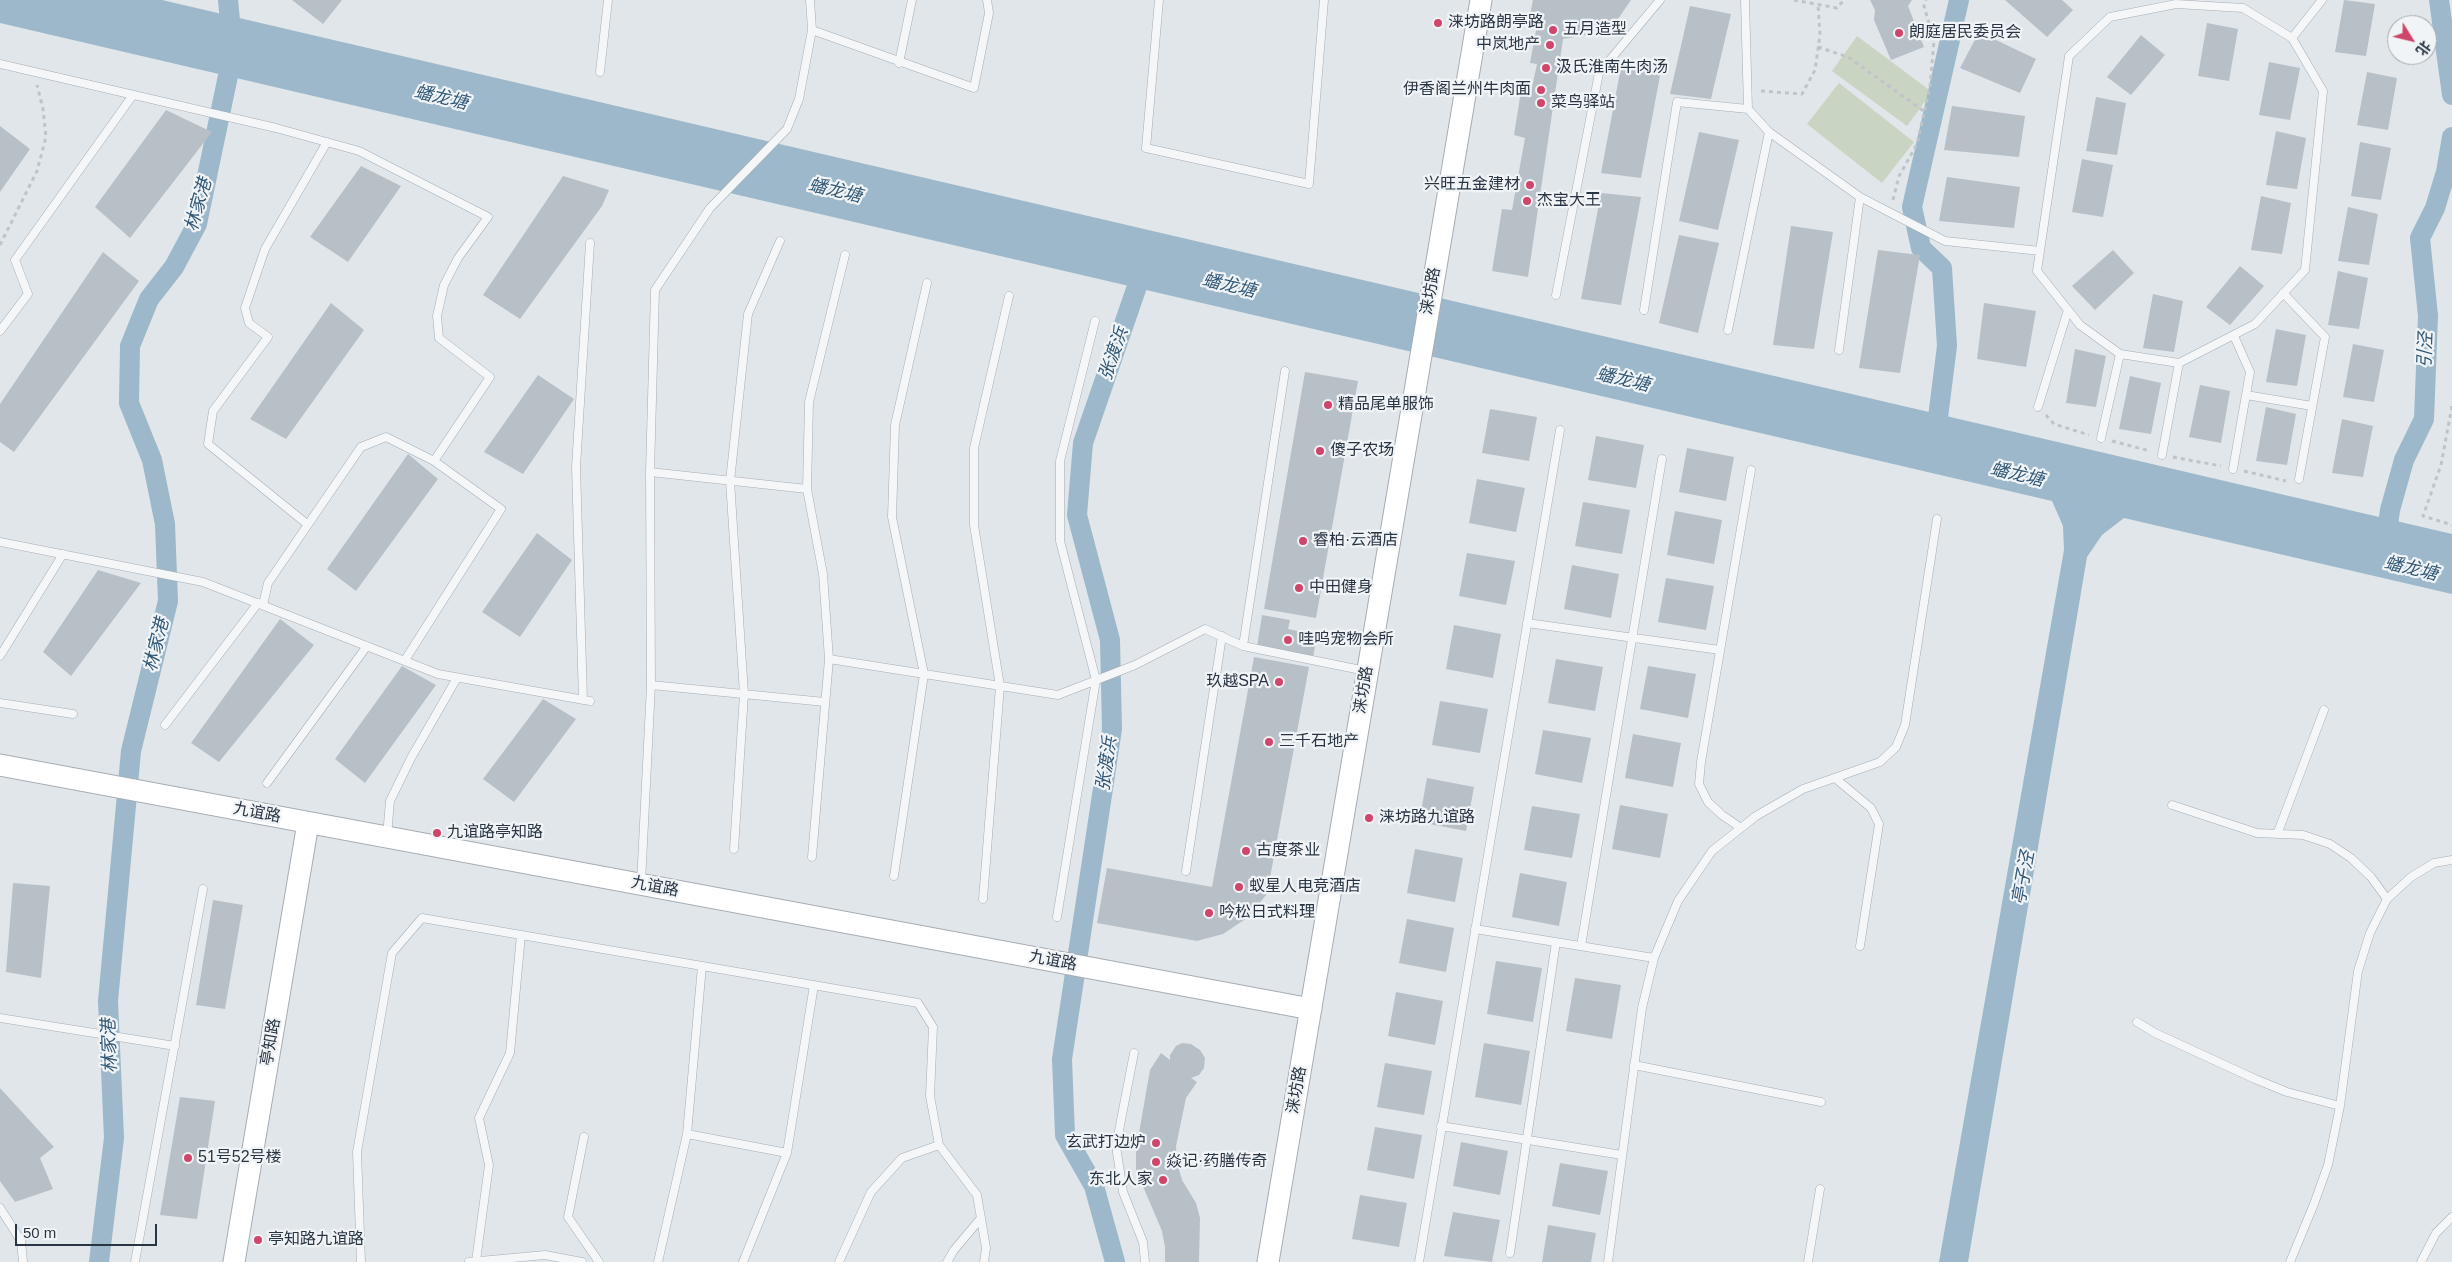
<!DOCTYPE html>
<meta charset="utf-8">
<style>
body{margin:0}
#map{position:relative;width:2452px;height:1262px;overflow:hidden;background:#e1e6ea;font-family:Helvetica,"Noto Sans SC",sans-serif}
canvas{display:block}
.north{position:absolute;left:2387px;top:15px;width:50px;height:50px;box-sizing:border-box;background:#f1f4f7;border:1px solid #a1a8af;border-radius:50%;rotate:126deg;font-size:14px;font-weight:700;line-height:20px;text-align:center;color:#293542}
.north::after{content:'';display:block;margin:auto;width:18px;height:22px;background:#d0456b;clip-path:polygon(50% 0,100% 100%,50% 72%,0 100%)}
.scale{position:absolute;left:15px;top:1224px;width:142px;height:22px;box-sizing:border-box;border:2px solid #293542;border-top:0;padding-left:6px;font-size:15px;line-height:18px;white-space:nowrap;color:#293542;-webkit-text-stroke:4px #f1f4f7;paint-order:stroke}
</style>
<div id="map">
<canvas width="2452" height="1262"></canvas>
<div class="north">北</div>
<div class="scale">50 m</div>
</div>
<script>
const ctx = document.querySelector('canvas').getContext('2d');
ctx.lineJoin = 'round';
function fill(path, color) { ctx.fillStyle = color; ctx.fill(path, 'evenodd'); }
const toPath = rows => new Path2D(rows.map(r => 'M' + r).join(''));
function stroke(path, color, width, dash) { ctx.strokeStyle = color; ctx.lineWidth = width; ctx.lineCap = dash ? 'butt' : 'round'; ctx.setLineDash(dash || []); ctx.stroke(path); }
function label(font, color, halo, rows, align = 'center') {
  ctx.font = font + ' Helvetica,"Noto Sans SC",sans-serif'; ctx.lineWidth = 4.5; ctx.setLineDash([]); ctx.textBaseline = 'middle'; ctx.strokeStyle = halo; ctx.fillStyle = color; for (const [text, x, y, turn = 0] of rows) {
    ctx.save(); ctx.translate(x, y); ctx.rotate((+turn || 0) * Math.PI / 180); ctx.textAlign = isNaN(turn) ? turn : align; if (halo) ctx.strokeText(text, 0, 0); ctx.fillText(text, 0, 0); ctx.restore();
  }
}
fill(toPath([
 [1857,36,1932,92,1907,126,1832,71],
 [1839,83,1914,142,1882,183,1807,124]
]), '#c9d4c2');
fill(toPath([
 [0,0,162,0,2452,534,2452,594,2124,518,2102,535,2087,557,1968,1262,1939,1262,2064,550,2063,526,2052,501,0,23]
]), '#9cb8ca');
stroke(toPath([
 [2439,0,2452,95],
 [1935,441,1947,346,1942,268,1921,248,1912,207,1959,0],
 [2385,546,2390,510,2404,460,2424,419,2428,316,2420,238,2435,208,2446,172,2452,137],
 [99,1262,114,1138,108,1001,131,751,168,601,165,524,152,460,129,403,130,346,149,299,174,267,197,224,233,52,228,0],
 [1115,1262,1094,1186,1065,1135,1062,1059,1112,729,1110,640,1077,515,1083,443,1144,266]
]), '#9cb8ca', 20);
fill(toPath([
 [292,0,342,0,323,24],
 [1533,0,1631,0,1618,19,1586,35,1563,39,1528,277,1492,271,1502,209,1512,210,1525,138,1514,135,1521,91,1531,92,1537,64,1530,63,1537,25,1528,24],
 [1870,0,1912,0,1908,6,1924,47,1891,60,1874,20,1875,10],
 [2005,0,2062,0,2073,10,2047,37],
 [2344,0,2375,4,2366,56,2335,52],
 [1690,6,1731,14,1711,99,1670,94],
 [2207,23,2238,29,2229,81,2198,76],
 [1979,32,2036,59,2020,93,1960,68],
 [2141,35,2165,55,2131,95,2107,77],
 [2269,62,2300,68,2290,120,2259,115],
 [1621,67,1661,70,1641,178,1601,173],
 [2367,72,2397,78,2388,130,2357,125],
 [2096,97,2126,103,2117,155,2086,151],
 [1952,106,2025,116,2019,157,1944,150],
 [166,110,212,132,130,238,95,207],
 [0,126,30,149,0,192],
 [2276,131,2306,138,2297,189,2266,185],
 [1699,132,1739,140,1718,230,1679,221],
 [2360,142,2391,148,2381,200,2351,196],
 [2082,159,2113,165,2103,217,2072,212],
 [361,166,401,186,348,262,310,237],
 [563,176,609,190,602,206,520,319,483,295],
 [1947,177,2020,187,2014,228,1939,221],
 [1601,193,1641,197,1621,305,1581,299],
 [2261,196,2291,203,2282,254,2251,250],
 [2348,207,2378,214,2369,265,2338,261],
 [1791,226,1833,232,1814,349,1773,345],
 [1679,235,1719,243,1698,333,1659,323],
 [1878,250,1920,255,1900,373,1859,368],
 [2113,250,2134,273,2095,310,2072,286],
 [103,252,139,281,14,452,0,442,0,404],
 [2240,266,2264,286,2230,325,2206,307],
 [2338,271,2368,278,2359,329,2328,325],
 [2153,294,2183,301,2174,352,2143,348],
 [331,303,364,330,286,439,250,419],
 [1984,303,2036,311,2026,367,1977,359],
 [2276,329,2306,335,2297,386,2266,382],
 [2353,344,2384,350,2374,402,2343,397],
 [2075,349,2106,356,2096,407,2066,403],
 [1305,372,1358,381,1316,618,1264,609],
 [538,375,574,399,523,474,484,452],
 [2130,376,2161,383,2151,434,2119,429],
 [2200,385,2230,391,2221,443,2189,437],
 [2266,407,2296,414,2287,465,2256,461],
 [1490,409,1537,417,1529,461,1482,453],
 [2342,419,2373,426,2363,477,2332,473],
 [1596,436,1644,445,1636,488,1588,480],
 [1687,448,1734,457,1726,501,1679,492],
 [408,454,438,479,356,591,327,569],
 [1477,479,1525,488,1516,532,1469,523],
 [1583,502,1630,510,1622,554,1575,546],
 [1675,511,1722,520,1714,564,1667,555],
 [537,533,572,560,520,637,482,612],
 [1467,553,1515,561,1506,605,1459,596],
 [1572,565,1619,574,1611,618,1564,609],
 [98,570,141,583,71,676,43,652],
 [1666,578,1714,586,1706,630,1658,622],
 [1262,615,1290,620,1288,629,1317,635,1313,658,1257,647],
 [280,619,314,645,219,762,191,743],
 [1454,625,1501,634,1493,678,1446,669],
 [1254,657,1309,667,1267,894,1247,918,1223,934,1197,941,1097,923,1107,868,1212,887],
 [1556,659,1603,667,1595,711,1548,703],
 [402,666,436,685,365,783,335,759],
 [1648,666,1696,674,1688,718,1640,709],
 [543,699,576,719,514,802,483,779],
 [1440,701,1488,709,1480,753,1432,745],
 [1543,730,1591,738,1582,783,1535,774],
 [1633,734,1681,743,1673,787,1625,778],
 [1427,778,1474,787,1466,831,1419,822],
 [1620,805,1668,814,1660,858,1612,849],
 [1532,806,1580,814,1572,858,1524,850],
 [1415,849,1463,858,1455,902,1407,893],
 [1520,873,1567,882,1559,926,1512,917],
 [13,883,50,886,41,978,6,972],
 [213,900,243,905,225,1009,196,1005],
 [1407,919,1454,928,1446,972,1399,963],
 [1496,961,1542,968,1533,1022,1487,1014],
 [1575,978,1621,985,1612,1039,1566,1031],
 [1396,992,1443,1001,1435,1045,1388,1036],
 [1182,1043,1191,1044,1200,1050,1205,1058,1204,1068,1199,1075,1191,1078,1197,1082,1186,1098,1176,1146,1177,1162,1182,1180,1196,1203,1200,1218,1199,1262,1165,1262,1165,1247,1162,1231,1136,1170,1136,1150,1150,1070,1161,1053,1170,1060,1170,1055,1176,1046],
 [1484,1043,1530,1051,1521,1105,1475,1097],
 [1385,1063,1432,1071,1424,1115,1377,1107],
 [0,1088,54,1147,40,1158,53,1189,15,1202,0,1181],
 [180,1097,215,1101,197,1219,160,1215],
 [1375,1127,1422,1135,1414,1179,1367,1170],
 [1461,1142,1508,1151,1500,1195,1453,1186],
 [1560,1163,1608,1171,1600,1215,1552,1206],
 [1360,1195,1407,1203,1399,1247,1352,1239],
 [1453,1212,1500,1220,1492,1262,1444,1256],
 [1548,1225,1596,1233,1591,1262,1542,1262]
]), '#b8c0c7');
const lane = toPath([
 [1159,0,1146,148,1309,184,1324,0],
 [1745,0,1748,109,1769,132,1860,197,1945,241,2040,251],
 [2176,4,2243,8,2292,38,2323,91,2305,270,2255,324,2179,363,2120,354,2080,325,2037,271,2069,56,2110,17,2176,4],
 [812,30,974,88,989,13,987,0],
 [2292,38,2322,0],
 [899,63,912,0],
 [0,64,276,128,359,151,488,217,458,258,444,285,437,316,439,338,490,377,434,461,386,437,361,447,268,583,263,605],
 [600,72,608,0],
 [2283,293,2325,337,2299,479],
 [1556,295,1599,73,1660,0],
 [1644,310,1677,102,1748,109],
 [1728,330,1769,132],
 [0,331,28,294,15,260,133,95],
 [1839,350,1860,197],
 [2246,395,2312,406],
 [2038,407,2068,310],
 [2101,438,2120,354],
 [2162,455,2179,363],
 [2233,469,2250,372,2234,336],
 [650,472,807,489],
 [307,524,208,444,213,411,268,337,249,323,245,308,265,249,327,142],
 [0,542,203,582,438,674,590,701],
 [1527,623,1720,650],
 [1243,646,1285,371],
 [0,656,63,554],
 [829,659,1058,695,1135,665,1205,629,1243,646,1366,671],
 [405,660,501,509,434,461],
 [651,685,825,702],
 [583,700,576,467,590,243],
 [0,703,73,714],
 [165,725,258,603],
 [1835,778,1871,808,1879,824,1860,946],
 [267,783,367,646],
 [2172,805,2257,833,2303,835,2330,844,2351,858,2371,877,2387,899],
 [1741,828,1722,815,1708,802,1699,784,1701,762,1751,470],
 [2278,832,2324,710],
 [387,836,390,801,411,758,457,678],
 [734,849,744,694,730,481,748,314,780,241],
 [812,857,829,659,823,574,807,489,809,402,845,255],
 [1186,871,1222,636],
 [894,876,924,674,892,517,895,425,927,283],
 [641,883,651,685,650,472,655,290,710,208,787,129,799,99,812,30,810,0],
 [983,899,1000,686,974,525,974,448,1009,296],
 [1057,917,1096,680,1060,541,1060,461,1095,321],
 [1475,929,1654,958],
 [1581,946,1662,459],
 [0,1018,175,1046],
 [2137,1022,2155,1033,2255,1079,2287,1092,2340,1106],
 [1134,1053,1116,1146,1123,1192,1143,1242,1145,1262],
 [1634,1065,1821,1102],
 [1441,1126,1622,1155],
 [687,1134,787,1153],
 [584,1137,568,1217,599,1262],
 [0,1208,21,1241,23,1262],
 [1510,1253,1556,942],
 [476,1261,489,1165,479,1118,510,1053,521,935],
 [135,1262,203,889],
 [361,1262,357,1152,392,953,422,918,918,1003,933,1027,930,1096,939,1145,977,1195,986,1248,984,1262],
 [469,1262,545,1255,582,1262],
 [658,1262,687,1134,702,966],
 [743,1262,787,1153,814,985],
 [839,1262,871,1192,902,1158,939,1145],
 [947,1262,954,1250,981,1218],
 [1419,1262,1560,430],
 [1608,1262,1642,1008,1654,958,1678,901,1712,851,1756,816,1803,789,1880,762,1896,747,1905,725,1937,519],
 [1808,1262,1820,1189],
 [2290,1262,2314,1204,2328,1165,2340,1106,2358,971,2370,933,2387,899,2411,877,2434,863,2452,860],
 [2421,1262,2436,1233,2452,1217]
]);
const secondary = toPath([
 [0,765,1311,1009],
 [234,1262,308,823],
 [1268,1262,1481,0]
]);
stroke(lane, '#a6adb4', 9);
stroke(secondary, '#a6adb4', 23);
stroke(toPath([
 [1794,0,1837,8,1844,0],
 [1818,47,1848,57,1925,112],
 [1761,91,1802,94,1815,70,1820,35,1818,4],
 [1893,200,1899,176,1917,144,1930,87,1934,41,1924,6,1926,0],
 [0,245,37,171,46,137,43,109,37,85],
 [2452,406,2441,465,2423,516,2452,525],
 [2046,415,2054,424,2089,435],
 [2112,441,2150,451],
 [2173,457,2221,466],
 [2244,471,2286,481]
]), '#bfc4c9', 3, [4, 4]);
stroke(lane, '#f4f6f8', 8);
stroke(secondary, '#fff', 21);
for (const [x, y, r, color] of [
 [1438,23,5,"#d0456b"],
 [1553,30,5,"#d0456b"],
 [1899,33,5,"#d0456b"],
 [1550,45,5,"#d0456b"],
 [1546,68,5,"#d0456b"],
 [1541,90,5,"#d0456b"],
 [1541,103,5,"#d0456b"],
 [1530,185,5,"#d0456b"],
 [1527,201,5,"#d0456b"],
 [1328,405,5,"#d0456b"],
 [1320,451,5,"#d0456b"],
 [1303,541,5,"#d0456b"],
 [1299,588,5,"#d0456b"],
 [1288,640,5,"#d0456b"],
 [1279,682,5,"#d0456b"],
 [1269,742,5,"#d0456b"],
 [1369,818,5,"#d0456b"],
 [437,833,5,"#d0456b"],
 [1246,851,5,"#d0456b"],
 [1239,887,5,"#d0456b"],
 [1209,913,5,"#d0456b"],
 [1156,1143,5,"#d0456b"],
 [188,1158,5,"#d0456b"],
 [1156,1162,5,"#d0456b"],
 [1163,1180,5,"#d0456b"],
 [258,1240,5,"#d0456b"]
]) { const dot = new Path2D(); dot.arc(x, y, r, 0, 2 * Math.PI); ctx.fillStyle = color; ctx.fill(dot); stroke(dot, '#f1f4f7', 2); }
label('16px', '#293542', '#f1f4f7', [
 ["涞坊路朗亭路",1448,23],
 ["五月造型",1563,30],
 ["朗庭居民委员会",1909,33],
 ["中岚地产",1540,45,"right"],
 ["汲氏淮南牛肉汤",1556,68],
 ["伊香阁兰州牛肉面",1531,90,"right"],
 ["菜鸟驿站",1551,103],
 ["兴旺五金建材",1520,185,"right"],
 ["杰宝大王",1537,201],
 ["精品尾单服饰",1338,405],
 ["傻子农场",1330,451],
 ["睿柏·云酒店",1313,541],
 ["中田健身",1309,588],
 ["哇呜宠物会所",1298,640],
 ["玖越SPA",1269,682,"right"],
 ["三千石地产",1279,742],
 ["涞坊路九谊路",1379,818],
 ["九谊路亭知路",447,833],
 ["古度茶业",1256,851],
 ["蚁星人电竞酒店",1249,887],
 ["吟松日式料理",1219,913],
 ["玄武打边炉",1146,1143,"right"],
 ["51号52号楼",198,1158],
 ["焱记·药膳传奇",1166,1162],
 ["东北人家",1153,1180,"right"],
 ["亭知路九谊路",268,1240]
], 'left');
label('16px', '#293542', '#f1f4f7', [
 ["涞坊路",1431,291,-80],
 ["涞坊路",1364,690,-81],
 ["九谊路",257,813,11],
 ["九谊路",655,887,11],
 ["九谊路",1053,961,11],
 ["亭知路",271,1042,-80],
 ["涞坊路",1297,1090,-80]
]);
label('italic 18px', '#335977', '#f1f4f7', [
 ["蟠龙塘",441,98,13],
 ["蟠龙塘",835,191,13],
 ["林家港",199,205,-74],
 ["蟠龙塘",1229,286,13],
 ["引泾",2426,350,-88],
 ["张渡浜",1114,354,-71],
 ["蟠龙塘",1623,380,13],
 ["蟠龙塘",2017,475,13],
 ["蟠龙塘",2411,569,13],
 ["林家港",157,645,-76],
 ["张渡浜",1107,764,-82],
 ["亭子泾",2024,878,-80],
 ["林家港",110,1046,-92]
]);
</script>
